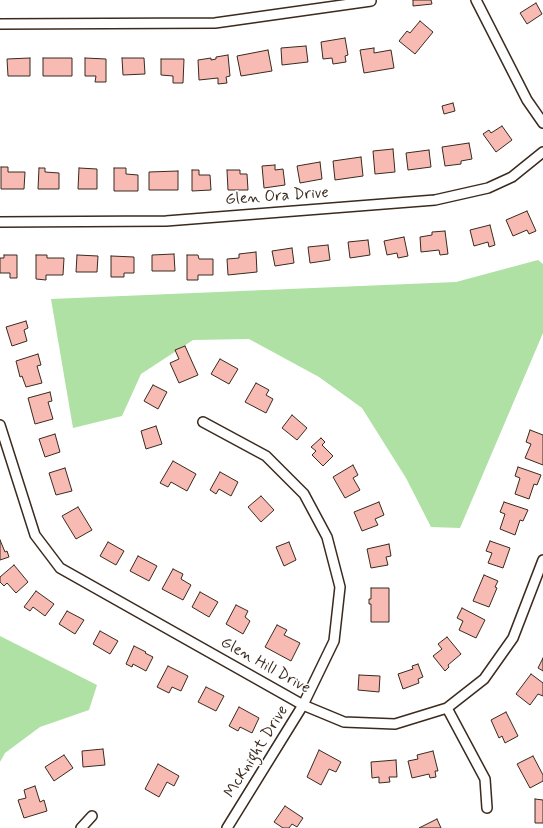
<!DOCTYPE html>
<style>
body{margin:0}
canvas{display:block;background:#fff}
</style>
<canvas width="543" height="828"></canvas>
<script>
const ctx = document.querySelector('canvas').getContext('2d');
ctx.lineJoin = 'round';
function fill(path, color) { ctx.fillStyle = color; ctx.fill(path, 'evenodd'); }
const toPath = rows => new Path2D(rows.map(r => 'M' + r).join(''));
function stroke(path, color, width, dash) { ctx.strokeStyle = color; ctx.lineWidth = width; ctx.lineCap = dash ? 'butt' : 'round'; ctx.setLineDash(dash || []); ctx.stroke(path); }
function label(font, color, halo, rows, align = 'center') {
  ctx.font = font + ' Mynerve,sans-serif'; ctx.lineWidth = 3; ctx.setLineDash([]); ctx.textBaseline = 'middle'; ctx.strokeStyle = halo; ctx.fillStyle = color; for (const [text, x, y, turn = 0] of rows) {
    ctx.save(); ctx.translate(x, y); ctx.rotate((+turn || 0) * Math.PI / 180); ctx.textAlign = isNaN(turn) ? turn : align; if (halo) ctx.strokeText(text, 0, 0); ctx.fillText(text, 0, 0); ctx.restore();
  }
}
fill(toPath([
 [538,260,543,264,543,333,460,528,431,527,406,478,362,408,319,377,249,339,193,340,141,374,122,416,73,428,51,299,456,282],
 [0,636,97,685,89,710,40,727,5,753,0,762]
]), '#aee1a3');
const building = toPath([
 [413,0,431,0,432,4,413,6,413,0],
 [536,3,542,14,527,24,520,13,536,3],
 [420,21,433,32,415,54,399,41,407,31,410,33,420,21],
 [345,38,348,55,345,56,346,62,333,64,332,58,323,59,321,42,345,38],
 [306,46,308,62,282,65,281,48,306,46],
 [374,48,374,53,391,50,394,68,364,73,360,50,374,48],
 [268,50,272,71,241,76,237,56,268,50],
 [228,55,230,76,226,77,227,83,218,84,218,78,199,80,198,60,211,58,211,60,216,59,216,57,228,55],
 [30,58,30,76,8,76,7,59,30,58],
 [43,58,72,58,72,76,43,76,43,58],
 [85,58,106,59,106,82,95,82,96,76,85,76,85,58],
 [122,58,144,58,145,74,123,75,122,58],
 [161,59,184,59,183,83,173,83,173,76,161,75,161,59],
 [453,103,455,111,444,114,442,106,453,103],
 [502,126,512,140,496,152,483,134,489,130,491,133,502,126],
 [469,143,472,159,461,161,461,164,445,166,442,147,469,143],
 [393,149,395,172,375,174,373,151,393,149],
 [429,150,431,167,408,170,406,153,429,150],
 [361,157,363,176,335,180,333,161,361,157],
 [320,162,322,179,300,183,297,166,320,162],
 [275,165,275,170,283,169,285,185,264,188,262,166,275,165],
 [1,167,8,167,8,172,25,172,24,189,1,189,1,167],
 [39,168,45,168,45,172,59,173,59,189,38,189,39,168],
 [79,168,97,169,97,189,78,189,79,168],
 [114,168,126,168,126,174,138,175,138,191,114,191,114,168],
 [192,170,199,170,199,175,210,175,211,190,192,191,192,170],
 [227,170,240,170,240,174,247,174,248,190,228,190,227,170],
 [178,171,178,190,149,190,149,172,178,171],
 [527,211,536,231,529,234,527,230,513,236,506,220,527,211],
 [490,225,495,245,489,247,488,242,474,246,470,230,490,225],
 [445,231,448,254,440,255,439,250,421,252,420,237,432,235,432,232,445,231],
 [404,237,408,256,398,258,397,253,387,255,384,241,404,237],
 [368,240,370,255,350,258,348,242,368,240],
 [328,245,330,260,310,263,308,247,328,245],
 [292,248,294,263,275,266,272,251,292,248],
 [256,252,257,272,228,275,227,259,239,258,239,254,256,252],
 [174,254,175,271,152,271,152,255,174,254],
 [4,255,17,255,17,278,10,278,10,273,0,273,0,258,4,258,4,255],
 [36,255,47,255,47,258,64,258,63,275,46,275,46,280,36,279,36,255],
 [77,255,98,256,97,272,76,272,77,255],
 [187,255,198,255,199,259,213,259,213,275,198,275,198,280,187,280,187,255],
 [111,256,134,257,134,273,124,273,124,277,111,277,111,256],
 [26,321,28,328,24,330,27,341,12,346,6,327,26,321],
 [185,346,198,375,179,383,170,363,179,359,175,350,185,346],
 [38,354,41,365,37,366,42,383,26,387,22,376,20,377,16,361,38,354],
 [220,359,238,369,229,384,211,374,220,359],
 [256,383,269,390,266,395,273,399,266,413,245,402,256,383],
 [153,385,167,392,158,409,144,401,153,385],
 [50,392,52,401,48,402,53,419,35,424,28,398,50,392],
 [292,415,307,428,297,440,282,428,292,415],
 [156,426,162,444,146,449,141,431,156,426],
 [530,430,543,435,543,465,525,458,531,444,526,442,530,430],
 [55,434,60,452,45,457,39,439,55,434],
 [321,438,325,442,322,445,333,456,323,466,312,455,316,451,311,447,321,438],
 [173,461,196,474,187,491,171,482,168,487,160,483,173,461],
 [353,465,358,475,353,478,360,490,345,498,333,477,353,465],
 [518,467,541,475,537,485,534,484,529,499,515,494,520,478,515,476,518,467],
 [65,468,72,491,56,495,49,473,65,468],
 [220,472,238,482,231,496,219,489,216,494,210,490,220,472],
 [261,496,274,510,261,522,248,507,261,496],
 [379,502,384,515,375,519,378,525,362,531,354,512,379,502],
 [504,502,528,510,523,521,520,520,515,535,500,529,505,514,500,512,504,502],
 [78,507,92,530,76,539,62,516,78,507],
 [0,540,5,552,7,551,9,557,0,560,0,540],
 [490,541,510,548,503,568,488,563,492,553,486,551,490,541],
 [108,542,124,551,116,565,100,556,108,542],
 [289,542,296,560,284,566,276,547,289,542],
 [389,544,391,556,386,557,388,565,371,568,367,549,389,544],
 [138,556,157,566,149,581,130,571,138,556],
 [14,565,28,582,16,593,7,583,4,586,0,582,0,577,14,565],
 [173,569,183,574,181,579,191,585,183,600,162,589,173,569],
 [484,575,498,581,495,587,497,588,489,607,473,601,484,575],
 [371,588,389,588,389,622,371,622,371,604,369,604,369,599,371,599,371,588],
 [36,591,54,604,45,616,33,607,30,611,24,607,36,591],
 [200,592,218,602,209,617,192,607,200,592],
 [236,605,248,611,245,617,250,621,243,634,226,624,236,605],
 [462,608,485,620,476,638,459,630,463,621,457,618,462,608],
 [67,611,84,620,75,634,59,624,67,611],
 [277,625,287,630,284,635,300,643,291,661,265,647,277,625],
 [100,631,118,641,110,654,93,644,100,631],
 [447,637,461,654,448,665,449,667,445,671,433,656,442,649,438,644,447,637],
 [134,646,146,652,145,653,153,657,146,671,133,664,132,667,126,664,134,646],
 [543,658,543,671,538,668,543,658],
 [418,664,423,677,418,679,419,683,403,689,398,674,413,669,412,666,418,664],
 [168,666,188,676,181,691,172,687,169,693,157,687,168,666],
 [531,674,543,683,543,696,538,694,530,705,516,694,531,674],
 [359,675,380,676,379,692,358,690,359,675],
 [206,687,224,696,216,711,198,702,206,687],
 [239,707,259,718,252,733,240,727,238,731,229,726,239,707],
 [506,712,518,736,505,743,502,736,499,738,491,720,506,712],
 [103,749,105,765,83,767,82,751,103,749],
 [319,750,341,762,336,772,329,769,321,785,307,777,319,750],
 [433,751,438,771,435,771,436,777,430,778,429,774,412,778,408,761,418,759,417,755,433,751],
 [64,755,73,768,54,781,45,767,64,755],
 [533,756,543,775,543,781,530,788,517,764,533,756],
 [396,760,397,777,389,777,390,782,379,783,379,777,372,778,371,762,396,760],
 [158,764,179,776,174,786,167,782,159,797,145,789,158,764],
 [35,786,40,802,44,800,47,811,24,818,18,800,26,798,24,790,35,786],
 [535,799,543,800,543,823,535,823,535,799],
 [285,806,303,818,297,827,292,824,289,828,283,828,274,822,285,806],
 [437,819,441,828,419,828,437,819]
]);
fill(building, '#f7bbb4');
stroke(building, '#3b2a1e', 1);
const street = toPath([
 [476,0,527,100,543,123],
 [0,24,215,23,371,1],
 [0,222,166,221,435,200,488,188,512,177,543,152],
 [203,422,266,456,304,494,327,537,340,587,334,641,303,705,227,828],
 [0,425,35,535,60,568,303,705,344,722,395,724,447,708,484,679,513,638,543,560],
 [447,708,485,779,487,808],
 [81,828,92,816]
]);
stroke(street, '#3b2a1e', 12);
stroke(street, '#fff', 9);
label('16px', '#3b2a1e', '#fff', [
 ["Glen Ora Drive",277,197,-4],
 ["Glen Hill Drive",265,666,29],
 ["McKnight Drive",257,752,-58]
]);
</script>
